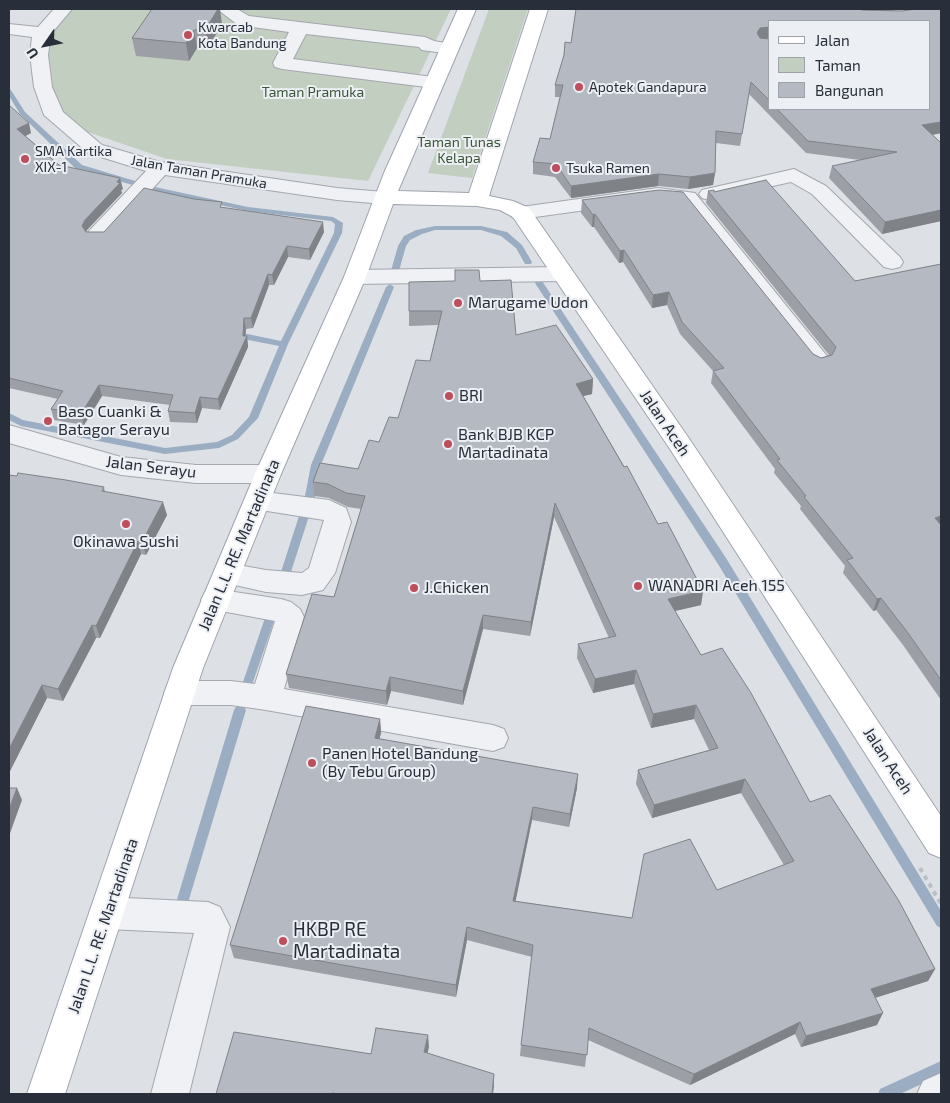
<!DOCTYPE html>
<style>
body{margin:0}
#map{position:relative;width:950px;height:1103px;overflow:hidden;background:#dde0e5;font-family:"Exo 2",sans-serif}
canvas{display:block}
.frame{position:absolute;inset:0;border:10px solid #282e3a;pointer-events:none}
.legend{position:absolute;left:768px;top:20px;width:162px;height:90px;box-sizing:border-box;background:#eceff3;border:1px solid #9ea2a9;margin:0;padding:6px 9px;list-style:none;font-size:15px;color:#282e3a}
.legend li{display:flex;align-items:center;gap:10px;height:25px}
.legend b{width:25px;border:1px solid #9ea2a9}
.north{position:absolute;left:20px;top:20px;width:50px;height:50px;-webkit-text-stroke:4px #eceff3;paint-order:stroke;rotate:237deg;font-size:14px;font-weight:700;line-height:20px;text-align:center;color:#282e3a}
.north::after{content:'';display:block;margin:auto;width:18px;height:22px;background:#282e3a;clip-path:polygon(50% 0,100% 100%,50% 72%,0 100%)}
</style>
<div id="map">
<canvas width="950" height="1103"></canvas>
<div class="frame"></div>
<ul class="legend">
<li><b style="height:6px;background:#fff"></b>Jalan</li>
<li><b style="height:14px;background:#c2cebf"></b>Taman</li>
<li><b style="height:14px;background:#b5b9c1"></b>Bangunan</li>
</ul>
<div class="north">U</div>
</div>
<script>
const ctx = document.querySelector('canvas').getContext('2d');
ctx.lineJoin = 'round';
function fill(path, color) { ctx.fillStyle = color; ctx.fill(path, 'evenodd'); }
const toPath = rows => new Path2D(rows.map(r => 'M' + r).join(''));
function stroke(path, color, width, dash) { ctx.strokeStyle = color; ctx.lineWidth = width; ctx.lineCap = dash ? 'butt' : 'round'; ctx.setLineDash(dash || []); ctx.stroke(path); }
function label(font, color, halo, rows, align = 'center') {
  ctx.font = font + ' "Exo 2",sans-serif'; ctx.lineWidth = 4; ctx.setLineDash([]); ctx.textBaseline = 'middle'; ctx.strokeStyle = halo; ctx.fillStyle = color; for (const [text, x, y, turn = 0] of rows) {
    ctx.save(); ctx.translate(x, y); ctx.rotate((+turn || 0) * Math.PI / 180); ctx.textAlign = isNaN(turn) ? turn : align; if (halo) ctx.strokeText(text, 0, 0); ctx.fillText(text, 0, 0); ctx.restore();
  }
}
fill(toPath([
 [67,9,451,9,368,181,167,159,76,128,53,101,40,29],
 [489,9,528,9,472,178,428,173]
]), '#c2cebf');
fill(toPath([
 [9,89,11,90,25,112,82,165,155,187,248,207,333,217,343,223,342,233,288,344,258,418,238,439,219,448,165,454,21,426,9,420,9,413,23,420,165,448,217,442,232,435,249,417,279,346,233,337,229,334,233,331,281,341,334,233,335,224,331,221,248,211,154,191,76,169,20,114,9,96,9,89],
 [435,226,481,226,507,232,522,245,532,262,531,264,525,264,516,248,501,236,481,230,435,230,422,234,410,240,406,246,399,271,398,273,392,273,391,271,398,246,404,236,416,230,435,226],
 [536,281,542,281,726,558,941,911,941,928,937,926,718,564,535,283,536,281],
 [390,284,394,287,321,465,314,501,312,503,306,503,304,501,311,465,386,287,390,284],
 [305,509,310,513,289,578,288,581,280,581,279,578,300,513,305,509],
 [270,614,274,615,275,618,253,682,252,685,248,686,244,685,243,682,265,618,266,615,270,614],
 [240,705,244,707,246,710,187,906,185,910,181,912,177,910,175,906,234,710,236,707,240,705],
 [941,1061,941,1075,900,1094,878,1094,880,1089,941,1061]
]), '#9badc2');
const minor = toPath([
 [54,9,72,9,51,34,48,55,52,87,63,112,102,145,160,162,337,188,384,192,391,194,394,198,391,202,384,204,337,200,165,175,105,241,97,242,89,241,86,236,89,231,146,171,88,153,44,115,34,87,30,55,32,37,9,34,9,24,38,27,54,9],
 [217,9,237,9,249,16,425,37,434,41,456,45,459,49,456,53,450,54,422,50,419,47,306,34,293,59,441,78,443,82,441,86,434,88,282,69,275,67,273,63,289,32,238,25,217,9],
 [794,169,826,186,900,257,903,262,900,267,892,269,884,267,812,194,791,182,709,200,702,198,699,194,702,190,794,169],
 [658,188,695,193,827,356,831,361,827,366,819,369,811,366,682,203,658,200,521,219,513,218,510,213,513,208,521,207,658,188],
 [562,267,570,269,573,274,570,279,562,281,355,284,347,282,344,277,347,272,355,270,562,267],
 [9,425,121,457,196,465,268,465,277,468,281,474,277,480,268,483,196,483,121,475,9,443,9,425],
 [257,491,329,500,346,508,351,522,335,573,323,590,302,595,266,592,217,581,213,574,217,567,227,563,266,570,302,573,309,568,324,520,248,508,244,501,248,494,257,491],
 [215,589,281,599,291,602,300,609,304,617,284,689,493,725,504,729,508,738,504,747,493,751,266,710,231,705,179,705,168,702,164,693,168,684,179,681,231,681,255,684,275,621,205,608,201,600,205,592,215,589],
 [106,897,208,902,220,907,230,927,189,1094,151,1094,194,933,106,929,94,924,89,913,94,902,106,897],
 [941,1073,941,1094,917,1094,923,1081,941,1073]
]);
const major = toPath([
 [458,9,476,9,398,191,469,193,530,9,548,9,489,196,513,201,529,208,688,437,941,816,941,858,929,853,670,449,513,217,500,210,477,206,393,204,366,277,281,474,203,668,65,1094,27,1094,173,668,255,474,344,277,384,173,458,9]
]);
stroke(minor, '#a3a7ae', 2);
stroke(major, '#9ea4af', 2);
stroke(toPath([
 [920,868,941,904]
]), '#bbbec4', 4, [4.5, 4.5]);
fill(minor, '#eff1f4');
fill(major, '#fff');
fill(toPath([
 [576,9,901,9,889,11,902,11,916,9,941,9,941,133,933,135,941,143,941,221,882,234,829,178,832,166,860,160,806,153,749,94,740,146,716,143,715,173,713,185,688,189,658,186,571,198,555,177,533,174,533,162,540,138,550,139,560,97,555,97,555,85,564,55,565,42,571,43],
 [769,21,929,21,929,109,769,109,769,39,764,39,769,38],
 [222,24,208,48,197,48,189,61,136,56,132,38],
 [9,105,31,133,25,136,59,165,123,189,121,190,122,193,87,230,86,232,104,232,223,208,324,232,310,260,288,257,274,285,269,285,253,328,246,329,245,336,247,336,248,347,220,410,202,408,197,423,170,422,168,411,170,405,102,396,84,425,54,420,51,409,58,399,9,388],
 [708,191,714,192,855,281,941,264,941,700,903,645,876,610,873,611,843,573,845,566,800,509,801,506,774,473,775,469,711,383,713,371,680,334,667,305,652,308,623,262,619,263,594,227,592,227,581,213,582,200,813,354,821,358,829,355,706,203],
 [455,270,480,281,516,335,593,379,592,394,583,396,658,524,703,591,701,605,675,611,701,655,935,969,928,981,875,998,877,1025,801,1047,795,1034,690,1085,588,1040,585,1067,520,1056,521,1045,532,957,467,940,456,997,234,958,230,945,380,719,381,733,379,739,577,788,569,827,532,820,515,901,632,918,717,890,784,865,741,793,652,818,636,784,638,770,709,750,694,719,651,728,634,684,593,693,577,658,578,644,609,638,554,517,530,636,483,629,463,705,391,691,387,705,289,688,286,674,334,597,361,509,348,507,329,498,314,496,313,482,358,469,398,418,430,361,438,325,409,326,409,311,455,281],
 [9,475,104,487,105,492,167,515,146,555,141,554,100,638,96,638,63,701,47,698,9,773]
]), '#9c9fa6');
fill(toPath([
 [218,9,220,9,222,24,208,48,205,30],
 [861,9,901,9,863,15,858,21],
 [769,27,769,38,758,40,757,33,760,28],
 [194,30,197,48,189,61,186,43],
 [941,122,941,133,919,137,922,125],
 [29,123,31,133,20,139,17,129],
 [715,173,713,185,688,189,690,177],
 [659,174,658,186,571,198,571,186],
 [120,178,123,189,121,190,122,193,87,230,84,237,82,226,85,220],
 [941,210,941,221,882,234,885,222],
 [595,214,594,227,592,227,593,215],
 [323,222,324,232,310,260,309,249],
 [287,246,288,257,274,285,272,275],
 [624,250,623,262,619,263,620,251],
 [268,274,269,285,253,328,251,318],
 [669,292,667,305,652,308,653,295],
 [244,318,246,329,245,340,247,336,248,347,220,410,218,399,243,336],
 [593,379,592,394,575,398,576,384],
 [99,385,102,396,84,425,81,414],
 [200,397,202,408,197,423,195,413],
 [163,502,167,515,146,555,142,542],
 [555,503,554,517,530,636,531,622],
 [941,516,941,528,935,518],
 [138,541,141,554,100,638,96,626],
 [703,591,701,605,666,613,668,599],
 [881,598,876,610,873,611,877,599],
 [483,615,483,629,463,705,463,691],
 [92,625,96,638,63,701,58,689],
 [636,670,634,684,593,693,595,679],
 [390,677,391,691,387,705,386,691],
 [42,685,47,698,9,773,9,749],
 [696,705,694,719,651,728,653,714],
 [380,719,381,733,376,752,375,738],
 [578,774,577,788,569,827,570,814],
 [745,779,741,793,652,818,654,805],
 [17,788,22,800,9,836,9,809],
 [533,807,532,820,513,914,513,901],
 [467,927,467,940,456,997,456,985],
 [935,969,928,981,865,1001,871,989],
 [883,1013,877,1025,801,1047,806,1036],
 [800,1022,795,1034,690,1085,694,1074],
 [428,1035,429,1047,425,1064,424,1052],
 [494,1074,494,1086,493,1094,492,1094]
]), '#7f8287');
const building = toPath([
 [152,9,218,9,205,30,194,30,186,43,132,38,152,9],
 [576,9,861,9,861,10,902,11,916,9,941,9,941,122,922,125,941,143,941,210,885,222,832,166,897,152,808,141,777,109,929,109,929,21,769,21,769,27,760,28,757,33,760,38,769,39,769,100,751,82,742,134,716,131,715,173,690,177,659,174,571,186,556,164,533,162,540,138,550,139,563,85,555,85,564,55,565,42,571,43,576,9],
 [9,105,29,123,17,129,59,165,120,178,117,182,120,183,85,220,82,226,86,232,104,232,144,188,194,199,222,202,220,207,323,222,309,249,287,246,272,275,268,274,251,318,244,318,243,336,247,336,218,399,200,397,195,413,168,411,173,395,99,385,81,414,51,409,63,391,9,378,9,105],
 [766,180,855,281,941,264,941,516,935,518,941,525,941,680,908,633,881,598,877,599,847,560,853,558,804,497,806,496,777,460,780,459,713,371,724,368,682,322,669,292,653,295,624,250,620,251,595,214,593,215,582,200,659,190,683,192,813,354,821,358,832,355,836,347,708,191,714,190,714,192,766,180],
 [455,270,479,270,480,281,511,280,516,335,556,325,593,379,576,384,624,467,627,466,658,524,667,522,703,591,668,599,701,655,722,648,751,693,810,802,830,795,899,901,935,969,871,989,883,1013,806,1036,800,1022,694,1074,589,1028,587,1055,521,1045,533,945,467,927,456,985,230,945,306,706,380,719,375,738,578,774,570,814,533,807,513,901,632,918,644,854,690,839,717,890,794,861,745,779,654,805,638,770,718,748,696,705,653,714,636,670,595,679,578,644,616,636,555,503,531,622,483,615,463,691,390,677,386,691,286,674,312,594,334,597,365,496,346,493,328,484,313,482,320,463,358,469,369,440,379,442,389,417,398,418,416,360,430,361,442,311,409,311,409,282,455,281,455,270],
 [18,473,66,480,104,487,102,491,163,502,142,542,138,541,96,626,92,625,58,689,42,685,9,749,9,475,17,476,18,473],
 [9,788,17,788,9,809,9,788],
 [376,1028,428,1035,424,1052,494,1074,492,1094,340,1094,332,1093,332,1094,216,1094,234,1032,371,1054,376,1028]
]);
fill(building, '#b5b9c1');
stroke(building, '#7f8287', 1);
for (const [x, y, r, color] of [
 [188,35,5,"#be4e5c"],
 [579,87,5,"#be4e5c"],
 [25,159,5,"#be4e5c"],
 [556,168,5,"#be4e5c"],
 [458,303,5,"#be4e5c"],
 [449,396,5,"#be4e5c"],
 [48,421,5,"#be4e5c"],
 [448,444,5,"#be4e5c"],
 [126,524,5,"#be4e5c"],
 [638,586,5,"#be4e5c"],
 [414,588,5,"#be4e5c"],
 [312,763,5,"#be4e5c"],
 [283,941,5,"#be4e5c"]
]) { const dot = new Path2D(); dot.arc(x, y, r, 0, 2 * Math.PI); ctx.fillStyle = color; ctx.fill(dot); stroke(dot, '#eceff3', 2); }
label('14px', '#282e3a', '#eceff3', [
 ["Kwarcab",198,27],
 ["Kota Bandung",198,43],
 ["Apotek Gandapura",589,87],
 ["SMA Kartika",35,151],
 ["XIX-1",35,167],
 ["Tsuka Ramen",566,168]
], 'left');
label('14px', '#3c5437', '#eceff3', [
 ["Taman Pramuka",313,92],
 ["Taman Tunas",459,142],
 ["Kelapa",459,158]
]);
label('14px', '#282e3a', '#eceff3', [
 ["Jalan Taman Pramuka",199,172,10]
]);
label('16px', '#282e3a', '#eceff3', [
 ["Marugame Udon",468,303],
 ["BRI",459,396],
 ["Baso Cuanki &",58,412],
 ["Batagor Serayu",58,430],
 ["Bank BJB KCP",458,435],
 ["Martadinata",458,453],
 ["Okinawa Sushi",126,542,"center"],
 ["WANADRI Aceh 155",648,586],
 ["J.Chicken",424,588],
 ["Panen Hotel Bandung",322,754],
 ["(By Tebu Group)",322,772]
], 'left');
label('16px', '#282e3a', '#eceff3', [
 ["Jalan Aceh",665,423,56],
 ["Jalan Serayu",151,467,7],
 ["Jalan L.L. RE. Martadinata",239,545,-67],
 ["Jalan Aceh",888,761,57],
 ["Jalan L.L. RE. Martadinata",103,926,-71]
]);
label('19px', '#282e3a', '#eceff3', [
 ["HKBP RE",293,930],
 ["Martadinata",293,952]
], 'left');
</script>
